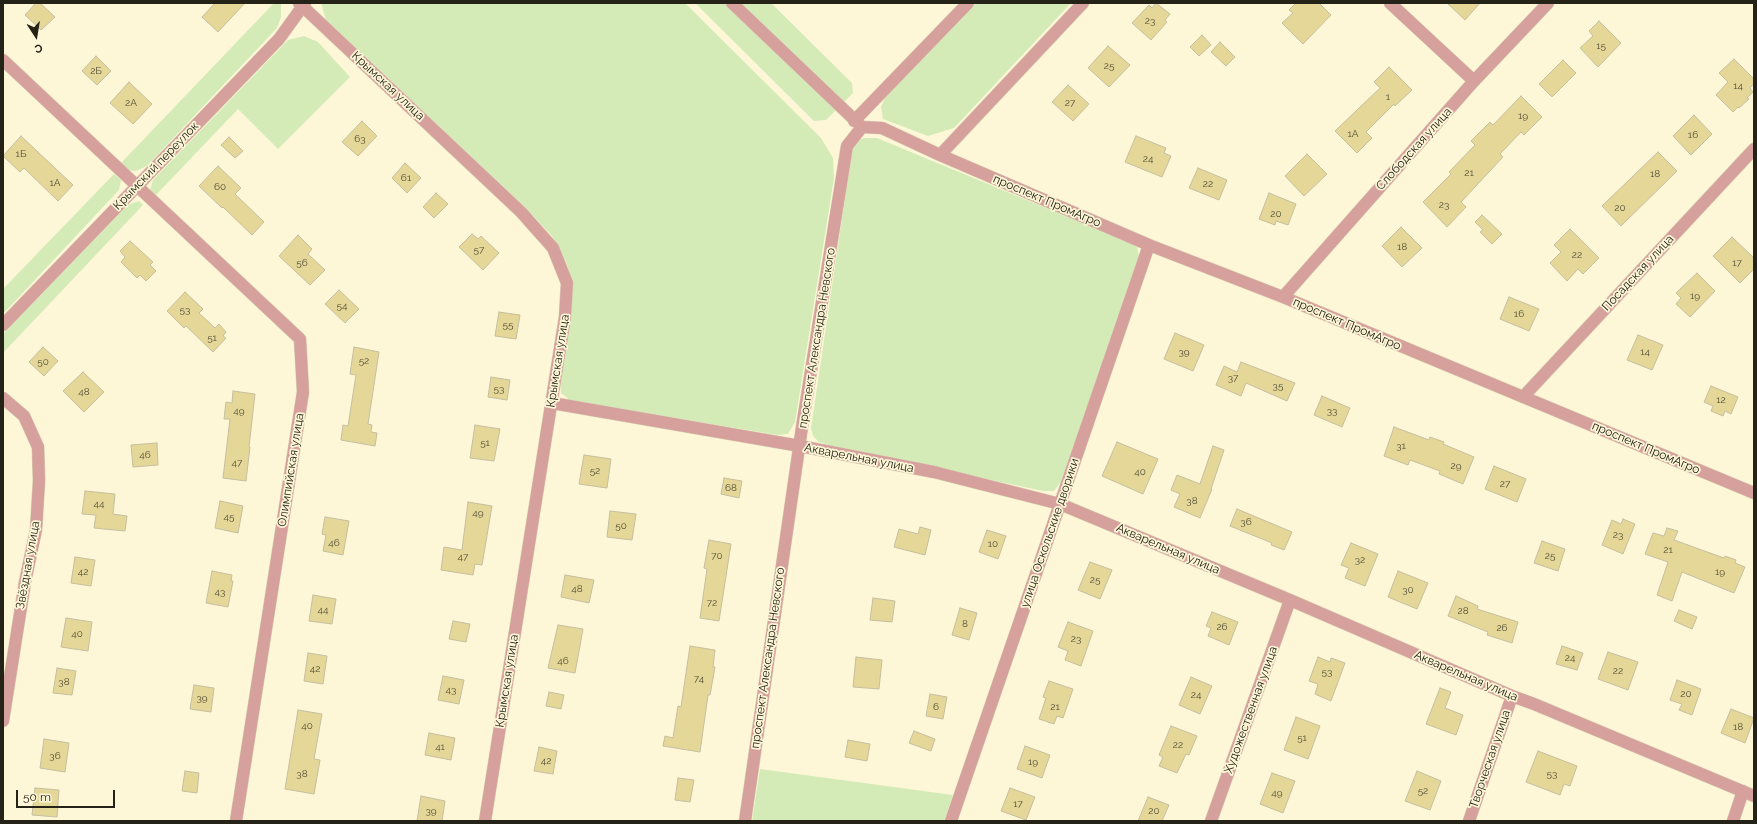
<!DOCTYPE html>
<meta charset="utf-8">
<style>
body{margin:0}
#map{position:relative;width:1757px;height:824px;overflow:hidden;background:#fdf7d7;font-family:Raleway,sans-serif}
canvas{display:block}
.frame{position:absolute;inset:0;border:4px solid #252217;pointer-events:none}
.north{position:absolute;left:16px;top:16px;width:40px;height:40px;-webkit-text-stroke:3px #fdf7d7;paint-order:stroke;rotate:168deg;font-size:11px;font-weight:700;line-height:16px;text-align:center;color:#252217}
.north::after{content:'';display:block;margin:auto;width:14px;height:18px;background:#252217;clip-path:polygon(50% 0,100% 100%,50% 72%,0 100%)}
.scale{position:absolute;left:16px;top:790px;width:99px;height:18px;box-sizing:border-box;border:2px solid #252217;border-top:0;padding-left:5px;font-size:12px;line-height:14px;white-space:nowrap;color:#252217;-webkit-text-stroke:3px #fdf7d7;paint-order:stroke}
</style>
<div id="map">
<canvas width="1757" height="824"></canvas>
<div class="frame"></div>
<div class="north">С</div>
<div class="scale">50 m</div>
</div>
<script>
const ctx = document.querySelector('canvas').getContext('2d');
ctx.lineJoin = 'round';
function fill(path, color) { ctx.fillStyle = color; ctx.fill(path, 'evenodd'); }
const toPath = rows => new Path2D(rows.map(r => 'M' + r).join(''));
function stroke(path, color, width, dash) { ctx.strokeStyle = color; ctx.lineWidth = width; ctx.lineCap = dash ? 'butt' : 'round'; ctx.setLineDash(dash || []); ctx.stroke(path); }
function label(font, color, halo, rows, align = 'center') {
  ctx.font = font + ' Raleway,sans-serif'; ctx.lineWidth = 3.5; ctx.setLineDash([]); ctx.textBaseline = 'middle'; ctx.strokeStyle = halo; ctx.fillStyle = color; for (const [text, x, y, turn = 0] of rows) {
    ctx.save(); ctx.translate(x, y); ctx.rotate((+turn || 0) * Math.PI / 180); ctx.textAlign = isNaN(turn) ? turn : align; if (halo) ctx.strokeText(text, 0, 0); ctx.fillText(text, 0, 0); ctx.restore();
  }
}
fill(toPath([
 [274,3,281,3,281,17,277,28,147,166,136,171,128,170,121,163],
 [321,3,685,3,821,138,833,158,834,178,795,422,788,434,778,435,571,401,561,393,560,380,573,291,567,264,552,236,524,206,326,20],
 [695,3,771,3,852,83,853,93,826,120,814,121],
 [976,3,1071,3,954,128,928,136,883,119,881,107,886,96],
 [304,36,318,42,350,77,278,149,238,109,156,195,150,190,153,180,288,40],
 [864,138,877,138,1128,242,1137,247,1139,257,1137,268,1061,482,1054,491,1043,491,832,446,819,442,813,436,811,428,852,151,857,141],
 [114,174,121,180,119,190,3,314,3,289],
 [139,201,143,205,3,353,3,334,128,205],
 [760,769,953,795,944,821,752,821]
]), '#d4ebb7');
const building = toPath([
 [36,3,40,3,55,17,41,30,25,15,36,3],
 [215,3,245,3,218,32,202,17,215,3],
 [1156,3,1170,14,1165,20,1167,22,1151,40,1132,23,1149,5,1152,8,1156,3],
 [1296,3,1319,3,1331,15,1303,44,1282,23,1293,13,1289,10,1296,3],
 [1447,3,1480,3,1465,20,1447,3],
 [1599,21,1621,43,1598,67,1580,48,1593,36,1589,31,1599,21],
 [1202,35,1211,45,1199,56,1190,47,1202,35],
 [1220,42,1235,57,1226,66,1211,52,1220,42],
 [1108,46,1130,65,1109,87,1088,68,1108,46],
 [96,56,111,71,97,85,82,71,96,56],
 [1734,59,1754,79,1754,84,1750,88,1753,92,1747,98,1749,99,1739,108,1738,107,1733,112,1716,95,1728,82,1719,73,1734,59],
 [1563,60,1576,73,1552,97,1539,84,1563,60],
 [1389,67,1412,90,1395,106,1394,104,1366,132,1372,138,1357,153,1335,131,1380,88,1374,82,1389,67],
 [129,82,152,104,133,124,110,103,129,82],
 [1068,85,1089,104,1073,121,1052,102,1068,85],
 [1521,96,1542,117,1524,135,1521,132,1500,154,1503,157,1461,202,1466,207,1447,227,1423,202,1451,174,1449,172,1475,145,1471,141,1490,122,1493,125,1521,96],
 [1694,115,1712,134,1691,155,1673,136,1694,115],
 [362,121,377,136,358,156,342,142,362,121],
 [21,136,73,185,58,201,24,168,20,172,3,156,21,136],
 [1136,136,1166,148,1164,153,1171,156,1162,177,1125,162,1136,136],
 [229,137,243,151,235,158,221,145,229,137],
 [1658,152,1677,171,1621,226,1602,206,1658,152],
 [1307,154,1327,174,1304,196,1285,176,1307,154],
 [405,163,421,178,407,193,392,178,405,163],
 [218,166,241,188,235,194,264,222,252,235,223,207,222,208,199,186,218,166],
 [1198,168,1227,180,1219,200,1189,188,1198,168],
 [436,193,448,204,434,218,423,207,436,193],
 [1269,193,1296,204,1288,225,1276,221,1275,225,1259,219,1269,193],
 [1482,215,1502,234,1492,244,1480,232,1483,230,1475,222,1482,215],
 [1401,227,1422,248,1402,267,1382,246,1401,227],
 [1570,229,1599,258,1583,274,1578,269,1567,281,1550,263,1561,252,1554,245,1570,229],
 [472,234,478,239,481,236,499,253,483,270,459,247,472,234],
 [298,235,312,249,308,254,325,270,310,285,279,256,298,235],
 [1732,237,1754,258,1754,269,1740,283,1713,256,1732,237],
 [130,241,153,262,150,265,156,271,146,281,140,275,137,278,121,262,125,257,120,251,130,241],
 [1697,273,1715,291,1690,317,1676,304,1681,298,1676,293,1697,273],
 [339,290,359,309,345,323,325,304,339,290],
 [185,292,203,309,199,313,215,328,219,324,226,332,223,336,226,338,213,352,186,326,184,328,167,311,185,292],
 [1509,297,1539,309,1529,331,1500,319,1509,297],
 [499,312,520,315,516,339,495,336,499,312],
 [1175,333,1204,345,1193,371,1164,359,1175,333],
 [1638,335,1663,345,1652,370,1627,360,1638,335],
 [43,347,58,361,44,376,29,362,43,347],
 [354,347,379,352,368,424,372,425,371,432,377,433,375,446,341,440,343,425,348,426,356,375,350,374,354,347],
 [1241,362,1295,383,1287,401,1246,383,1241,396,1216,385,1224,366,1237,372,1241,362],
 [83,372,104,392,84,412,63,391,83,372],
 [491,377,510,380,507,400,488,397,491,377],
 [1711,386,1738,397,1731,414,1725,411,1723,416,1711,411,1713,406,1704,402,1711,386],
 [233,391,255,394,249,447,250,447,246,481,223,478,230,419,224,419,226,402,232,403,233,391],
 [1322,396,1350,408,1342,427,1314,415,1322,396],
 [475,425,500,429,494,461,470,458,475,425],
 [1394,427,1429,440,1430,437,1444,442,1443,444,1474,457,1463,484,1439,474,1440,471,1410,460,1408,465,1384,456,1394,427],
 [1117,442,1158,459,1143,494,1102,476,1117,442],
 [157,443,158,465,133,467,131,445,157,443],
 [1213,446,1224,450,1211,489,1212,489,1200,518,1174,507,1180,494,1171,490,1177,475,1200,484,1213,446],
 [584,455,611,459,607,488,579,484,584,455],
 [1494,466,1526,479,1517,502,1485,489,1494,466],
 [724,478,742,481,739,498,721,494,724,478],
 [85,491,115,494,113,514,127,516,125,531,94,528,96,515,82,514,85,491],
 [220,501,243,506,238,533,215,528,220,501],
 [468,502,492,506,482,565,475,564,473,575,441,570,444,547,462,550,468,502],
 [1237,509,1292,532,1284,550,1271,545,1272,543,1230,526,1237,509],
 [610,511,636,514,632,540,607,537,610,511],
 [325,517,349,521,343,555,323,551,326,535,322,534,325,517],
 [1623,519,1635,524,1623,554,1602,545,1612,520,1621,524,1623,519],
 [920,527,931,530,925,555,894,547,899,529,918,534,920,527],
 [1667,528,1678,531,1674,540,1724,558,1725,556,1736,560,1735,563,1745,567,1734,593,1682,572,1672,601,1657,595,1668,562,1645,554,1653,533,1664,536,1667,528],
 [987,530,1006,536,998,559,979,552,987,530],
 [709,540,731,544,719,621,700,618,707,569,704,568,709,540],
 [1542,541,1565,549,1558,571,1534,563,1542,541],
 [1351,543,1378,554,1365,586,1345,578,1349,568,1341,565,1351,543],
 [75,557,95,560,91,586,71,583,75,557],
 [1090,562,1112,570,1100,599,1078,590,1090,562],
 [212,571,232,575,231,581,233,581,228,607,206,603,212,571],
 [1398,571,1428,583,1417,609,1388,597,1398,571],
 [565,575,594,580,589,603,561,597,565,575],
 [313,595,336,599,332,624,309,621,313,595],
 [1456,596,1478,606,1477,609,1518,622,1512,643,1487,635,1488,632,1448,616,1456,596],
 [873,598,895,601,892,622,870,620,873,598],
 [960,608,977,613,969,640,952,635,960,608],
 [1679,610,1697,617,1692,629,1674,621,1679,610],
 [1212,612,1238,622,1229,645,1208,636,1211,628,1206,626,1212,612],
 [66,618,92,622,88,651,61,647,66,618],
 [453,621,470,624,466,642,449,639,453,621],
 [1068,622,1093,631,1081,666,1065,660,1068,651,1058,647,1068,622],
 [558,625,583,629,575,673,548,668,558,625],
 [690,646,715,650,713,667,715,667,710,695,708,695,700,752,663,746,665,736,673,738,678,706,681,707,690,646],
 [1562,646,1583,653,1577,670,1556,664,1562,646],
 [1608,652,1638,662,1628,690,1598,679,1608,652],
 [308,653,327,656,323,684,304,681,308,653],
 [856,657,882,660,879,689,853,687,856,657],
 [1318,657,1330,662,1331,658,1345,663,1331,701,1315,694,1318,684,1309,681,1318,657],
 [57,668,76,671,72,695,53,693,57,668],
 [443,676,464,680,459,704,438,700,443,676],
 [1191,677,1212,686,1200,714,1179,705,1191,677],
 [1677,680,1701,689,1692,715,1679,710,1682,704,1670,700,1677,680],
 [1049,681,1073,689,1063,718,1057,716,1054,724,1039,719,1046,698,1043,697,1049,681],
 [194,685,214,688,211,712,190,709,194,685],
 [1440,688,1451,692,1445,708,1463,715,1456,735,1426,724,1440,688],
 [549,692,564,695,561,709,546,706,549,692],
 [930,694,947,697,943,719,926,716,930,694],
 [1731,709,1754,718,1745,743,1721,733,1731,709],
 [298,710,322,714,314,759,320,760,314,794,285,789,298,710],
 [1296,717,1320,726,1308,759,1284,750,1296,717],
 [1171,726,1197,736,1189,755,1186,754,1177,773,1159,766,1163,757,1159,755,1171,726],
 [914,731,935,739,931,751,909,743,914,731],
 [429,733,455,738,451,760,425,755,429,733],
 [44,739,69,743,65,772,40,768,44,739],
 [848,740,870,744,867,761,845,757,848,740],
 [1025,746,1050,755,1042,778,1017,769,1025,746],
 [539,747,557,751,553,774,534,771,539,747],
 [1538,751,1577,766,1570,786,1564,784,1560,795,1526,782,1538,751],
 [185,771,199,773,197,793,182,791,185,771],
 [1417,771,1441,781,1430,810,1405,801,1417,771],
 [1272,773,1295,781,1283,813,1260,804,1272,773],
 [678,778,694,780,690,802,675,800,678,778],
 [35,788,59,790,57,817,32,815,35,788],
 [1010,788,1035,797,1026,820,1001,811,1010,788],
 [421,796,445,801,442,821,417,821,421,796],
 [1148,797,1169,805,1162,821,1138,821,1148,797]
]);
fill(building, '#e4d798');
stroke(building, '#c5bea0', 1);
const minor = toPath([
 [299,3,521,212,553,248,567,283,565,317,485,821],
 [732,3,862,127,847,146,802,427,745,821],
 [1390,3,1474,81],
 [3,60,300,339,303,392,236,821],
 [854,121,968,3],
 [862,127,882,128,940,155,1149,245,1283,297,1754,493],
 [940,155,1083,3],
 [1283,297,1474,81,1548,3],
 [3,325,279,39,305,3],
 [1523,397,1754,149],
 [3,398,24,416,38,447,39,481,36,530,25,582,3,721],
 [552,403,800,446,934,472,1060,504,1290,600,1512,696,1534,704,1754,796],
 [951,821,1149,245],
 [1211,821,1290,600],
 [1469,821,1512,696],
 [1733,821,1743,791]
]);
stroke(minor, '#dad5b8', 13);
stroke(minor, '#d6a19d', 12);
label('10px', '#554f37', null, [
 ["23",1150,21],
 ["15",1601,46],
 ["25",1109,66],
 ["2Б",96,71],
 ["14",1738,86],
 ["1",1388,97],
 ["2А",131,103],
 ["27",1070,103],
 ["19",1523,116],
 ["1А",1353,134],
 ["16",1693,135],
 ["63",360,139],
 ["1Б",21,154],
 ["24",1148,159],
 ["21",1469,173],
 ["18",1655,174],
 ["61",406,178],
 ["1А",55,183],
 ["22",1208,184],
 ["60",220,187],
 ["23",1444,205],
 ["20",1620,208],
 ["20",1276,214],
 ["18",1402,247],
 ["57",479,250],
 ["22",1577,255],
 ["56",302,263],
 ["17",1737,263],
 ["19",1695,296],
 ["54",342,306],
 ["53",185,310],
 ["16",1519,314],
 ["55",508,325],
 ["51",212,338],
 ["39",1184,352],
 ["14",1645,352],
 ["52",364,361],
 ["50",43,362],
 ["37",1233,378],
 ["35",1278,386],
 ["53",499,389],
 ["48",84,392],
 ["12",1721,400],
 ["49",239,411],
 ["33",1332,411],
 ["51",485,443],
 ["31",1401,446],
 ["46",145,455],
 ["47",237,463],
 ["29",1456,466],
 ["52",595,471],
 ["40",1140,472],
 ["27",1505,484],
 ["68",731,488],
 ["38",1192,501],
 ["44",99,504],
 ["49",478,513],
 ["45",229,517],
 ["36",1246,522],
 ["50",621,526],
 ["23",1618,535],
 ["46",334,543],
 ["10",993,544],
 ["21",1668,550],
 ["70",717,556],
 ["25",1550,556],
 ["47",463,557],
 ["32",1360,560],
 ["42",83,572],
 ["19",1720,572],
 ["25",1095,580],
 ["48",577,589],
 ["30",1408,590],
 ["43",220,592],
 ["72",712,603],
 ["44",323,610],
 ["28",1463,611],
 ["8",965,624],
 ["26",1222,627],
 ["26",1502,628],
 ["40",77,634],
 ["23",1076,639],
 ["24",1570,658],
 ["46",563,661],
 ["42",315,669],
 ["22",1618,671],
 ["53",1327,672],
 ["74",699,679],
 ["38",64,682],
 ["43",451,690],
 ["20",1686,694],
 ["24",1196,695],
 ["39",202,698],
 ["6",936,707],
 ["21",1055,707],
 ["40",307,726],
 ["18",1738,727],
 ["51",1302,738],
 ["22",1178,745],
 ["41",440,747],
 ["36",55,756],
 ["42",546,761],
 ["19",1033,762],
 ["38",302,774],
 ["53",1552,774],
 ["52",1423,791],
 ["49",1277,793],
 ["17",1018,804],
 ["39",431,811],
 ["20",1154,811]
]);
label('12px', '#252217', '#fdf7d7', [
 ["Крымская улица",388,86,43],
 ["Слободская улица",1414,149,-48],
 ["Крымский переулок",156,166,-46],
 ["проспект ПромАгро",1047,201,23],
 ["Посадская улица",1638,273,-47],
 ["проспект ПромАгро",1347,324,23],
 ["проспект Александра Невского",817,338,-81],
 ["Крымская улица",558,361,-81],
 ["проспект ПромАгро",1646,448,23],
 ["Акварельная улица",859,458,11],
 ["Олимпийская улица",291,470,-81],
 ["улица Оскольские дворики",1050,533,-71],
 ["Акварельная улица",1168,549,23],
 ["Звёздная улица",28,565,-80],
 ["проспект Александра Невского",768,658,-82],
 ["Акварельная улица",1466,676,23],
 ["Крымская улица",507,681,-81],
 ["Художественная улица",1251,710,-70],
 ["Творческая улица",1490,759,-71]
]);
</script>
